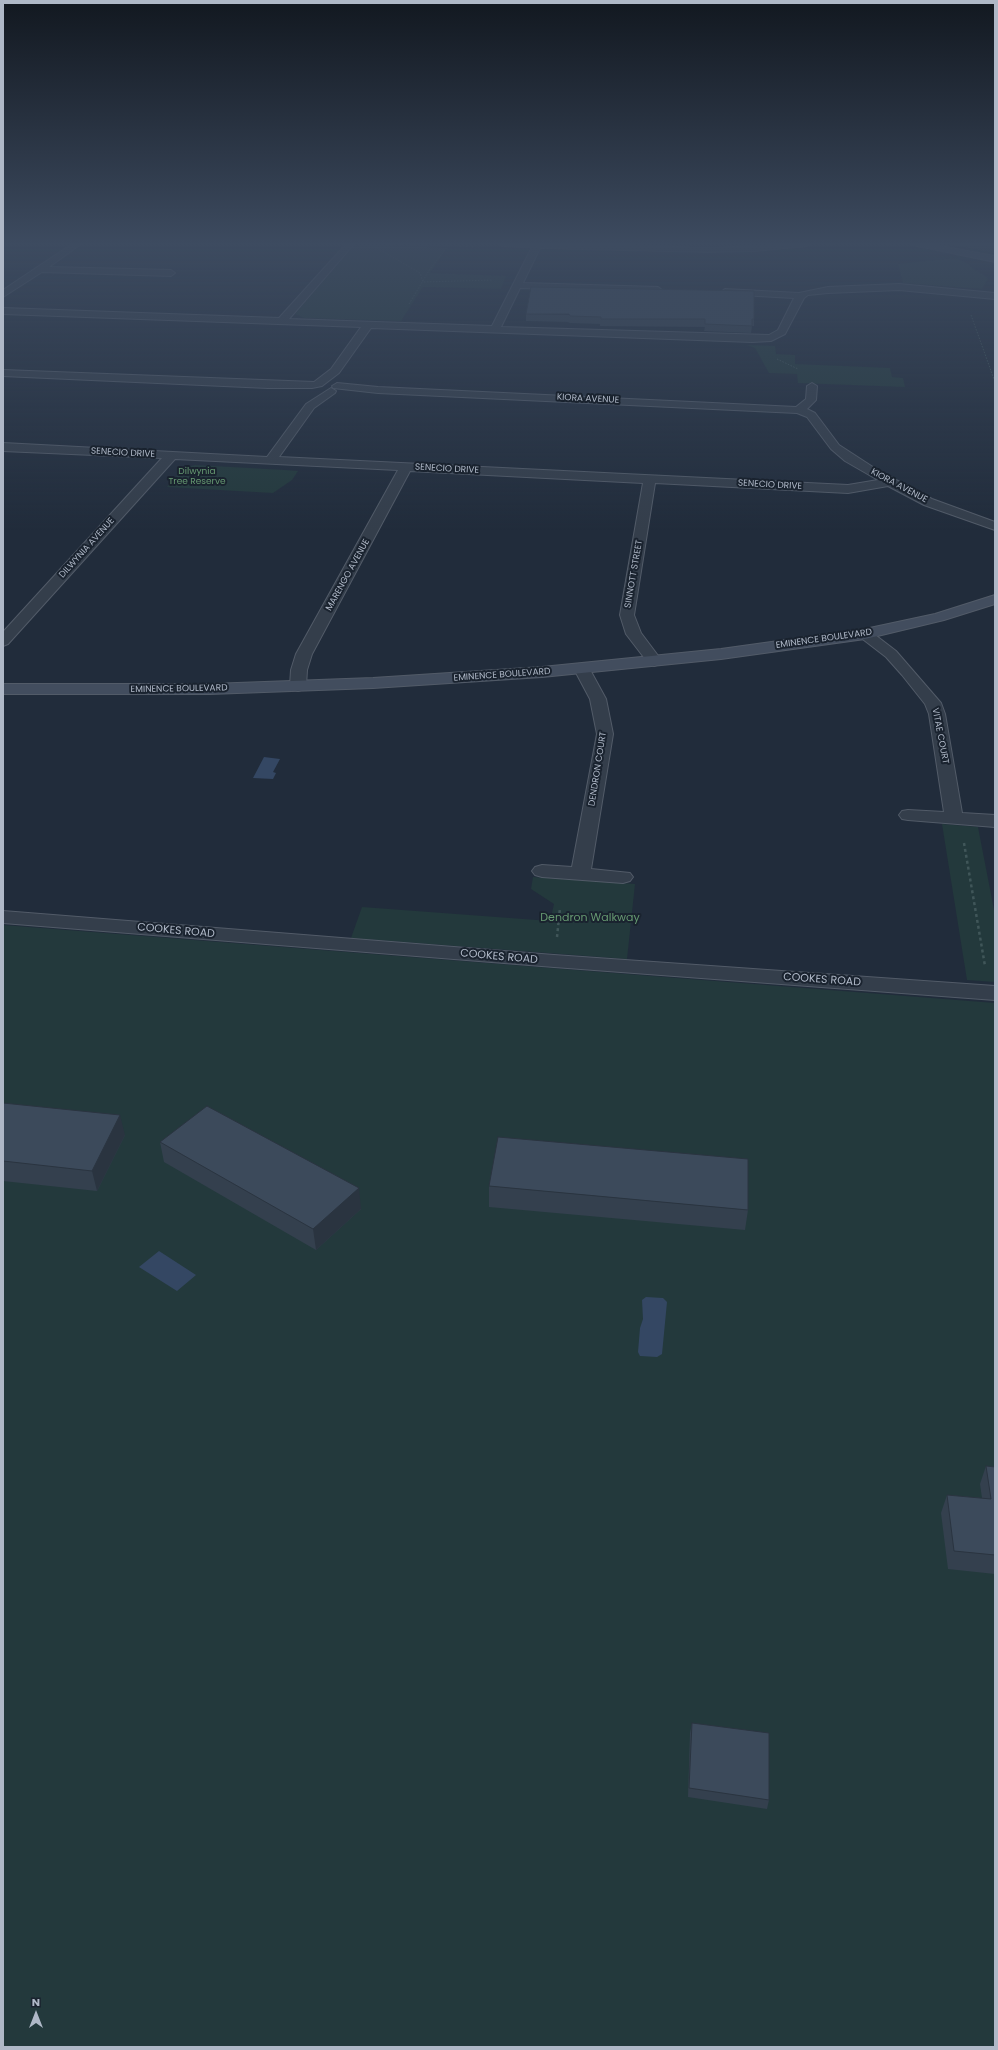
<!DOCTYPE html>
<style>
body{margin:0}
#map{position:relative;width:998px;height:2050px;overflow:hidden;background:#212c3b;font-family:Poppins,sans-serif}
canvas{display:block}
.frame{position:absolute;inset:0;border:4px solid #afb8c7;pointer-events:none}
.north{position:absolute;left:16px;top:1994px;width:40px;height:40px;-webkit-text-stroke:3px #1a232f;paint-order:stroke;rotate:0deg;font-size:11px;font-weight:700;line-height:16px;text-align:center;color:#afb8c7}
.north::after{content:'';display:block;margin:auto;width:14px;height:18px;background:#afb8c7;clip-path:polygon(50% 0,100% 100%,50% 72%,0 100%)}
</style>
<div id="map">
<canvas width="998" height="2050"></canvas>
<div class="frame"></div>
<div class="north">N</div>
</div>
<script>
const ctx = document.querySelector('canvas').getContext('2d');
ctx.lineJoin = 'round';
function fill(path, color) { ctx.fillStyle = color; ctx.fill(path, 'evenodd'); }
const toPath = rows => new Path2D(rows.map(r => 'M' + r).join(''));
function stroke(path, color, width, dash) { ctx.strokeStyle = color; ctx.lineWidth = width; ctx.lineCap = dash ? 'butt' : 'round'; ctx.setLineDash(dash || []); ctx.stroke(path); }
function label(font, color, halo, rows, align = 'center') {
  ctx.font = font + ' Poppins,sans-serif'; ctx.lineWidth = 4; ctx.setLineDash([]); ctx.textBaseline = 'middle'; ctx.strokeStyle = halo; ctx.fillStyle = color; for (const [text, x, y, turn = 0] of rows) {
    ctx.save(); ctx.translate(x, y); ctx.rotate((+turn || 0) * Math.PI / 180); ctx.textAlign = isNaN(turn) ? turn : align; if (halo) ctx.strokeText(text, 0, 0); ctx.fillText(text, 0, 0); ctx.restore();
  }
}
fill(toPath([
 [950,244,995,244,995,254,988,252],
 [365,245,447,248,430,273,506,276,501,289,423,287,401,321,304,318,295,314,353,247],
 [954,258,969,264,972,268,987,277,988,279,982,289,903,283,898,264],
 [747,345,775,346,776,354,795,355,795,364,890,368,892,377,903,378,905,387,798,383,797,374,769,373,755,348],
 [195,465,285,470,298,471,292,480,273,493,167,487,184,468],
 [942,824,978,827,995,915,995,982,967,980],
 [533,877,635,884,627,959,351,938,362,907,550,921,554,904,531,889],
 [3,925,995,1003,995,2047,3,2047]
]), '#23393c');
fill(toPath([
 [264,757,280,759,273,772,276,773,273,779,253,778],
 [159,1251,196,1275,177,1291,139,1267],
 [646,1297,663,1298,667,1302,662,1354,657,1357,640,1356,638,1352,640,1328,643,1319,642,1300]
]), '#344763');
const street = toPath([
 [72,244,81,244,49,267,171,270,175,273,171,276,42,272,3,297,3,290,72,244],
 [346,244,354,244,289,319,492,326,532,247,502,246,498,244,585,244,708,248,811,244,807,246,755,251,708,252,540,248,523,283,658,287,662,290,658,293,520,288,501,327,769,335,778,330,794,298,722,294,721,292,725,289,799,293,828,287,899,284,995,293,995,299,899,290,828,293,808,295,804,298,785,334,771,341,752,342,371,328,339,373,322,386,312,388,268,388,3,376,3,370,314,382,331,369,361,327,3,314,3,308,279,318,346,244],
 [337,383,378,387,796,407,806,399,807,386,812,383,817,386,816,400,807,409,815,413,839,445,879,471,932,499,995,522,995,530,924,505,888,486,848,493,655,483,634,615,641,633,662,661,659,664,654,666,649,664,626,634,620,615,643,483,410,471,312,654,307,670,306,686,304,689,298,691,292,689,290,686,291,670,296,654,398,470,175,459,8,644,3,646,3,632,162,458,3,451,3,443,267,457,306,404,331,388,336,391,335,393,314,408,279,457,848,485,878,480,845,461,831,449,807,417,797,413,378,393,333,388,332,386,337,383],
 [865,629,870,631,896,651,941,703,945,714,962,813,995,815,995,827,908,820,902,819,899,815,902,811,908,810,944,812,929,714,925,704,902,675,886,657,860,637,857,634,860,631,865,629],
 [582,664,588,666,606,699,613,734,591,869,630,873,633,877,630,881,623,883,542,877,535,875,532,871,535,867,542,865,572,867,597,734,590,699,574,669,576,666,582,664],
 [3,911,554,955,995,986,995,1000,554,967,3,923,3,911]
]);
const secondary = toPath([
 [913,244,930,244,995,256,995,262,917,246,913,244],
 [995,595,995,604,944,620,865,639,721,659,542,677,373,688,210,694,3,694,3,684,210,684,373,678,542,667,721,649,865,629,935,614,995,595]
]);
stroke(street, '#525b68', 2);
stroke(secondary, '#525b68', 2);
stroke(toPath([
 [385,244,481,247],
 [887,244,896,246],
 [372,245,420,273,423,282,493,280],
 [828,245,835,244],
 [409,304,430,269,448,246],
 [971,315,995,382],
 [777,359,798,369]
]), '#405659', 1, [1.5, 1.5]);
stroke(toPath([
 [964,843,985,966],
 [557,937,560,908]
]), '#405659', 2.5, [3, 3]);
fill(street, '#343e4b');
fill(secondary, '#424d5e');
fill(toPath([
 [526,314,754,319,754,326,752,326,751,333,704,331,705,327,600,326,600,324,570,323,568,322,526,321],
 [3,1103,125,1135,97,1191,3,1181],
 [160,1142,361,1209,316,1250,164,1162],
 [489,1186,748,1210,745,1230,489,1207],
 [986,1466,995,1467,995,1574,948,1569,941,1513,947,1495,982,1498,980,1484],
 [692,1723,769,1800,767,1809,688,1797,690,1733]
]), '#34404e');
fill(toPath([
 [120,1115,125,1135,97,1191,92,1171],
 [359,1188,361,1209,316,1250,313,1229]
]), '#2a3440');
const building = toPath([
 [531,287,754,291,754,319,752,319,752,326,705,324,705,319,601,319,601,317,570,316,569,314,526,314,531,287],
 [3,1103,120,1115,92,1171,3,1161,3,1103],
 [207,1106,359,1188,313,1229,160,1142,207,1106],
 [498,1137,748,1159,748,1210,489,1186,498,1137],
 [986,1466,995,1467,995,1555,954,1551,947,1495,991,1499,986,1466],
 [692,1723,769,1733,769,1800,689,1788,692,1723]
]);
fill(building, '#3c4a5b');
stroke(building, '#2a3440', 1);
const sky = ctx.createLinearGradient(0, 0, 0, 531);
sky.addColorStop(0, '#121820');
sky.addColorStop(0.46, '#3d4b60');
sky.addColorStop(1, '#3d4b6000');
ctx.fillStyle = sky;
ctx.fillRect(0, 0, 998, 531);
label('9px', '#afb8c7', '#1a232f', [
 ["KIORA AVENUE",588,399,3],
 ["SENECIO DRIVE",123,453,3],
 ["SENECIO DRIVE",447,469,3],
 ["SENECIO DRIVE",770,485,3],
 ["KIORA AVENUE",899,486,28],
 ["DILWYNIA AVENUE",87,548,-48],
 ["SINNOTT STREET",634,574,-80],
 ["MARENGO AVENUE",348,575,-61],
 ["EMINENCE BOULEVARD",824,639,-8],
 ["EMINENCE BOULEVARD",502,675,-4],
 ["EMINENCE BOULEVARD",179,689,-1],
 ["VITAE COURT",940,736,79],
 ["DENDRON COURT",598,769,-81]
]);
label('9px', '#669971', '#1a232f', [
 ["Dilwynia",197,472],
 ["Tree Reserve",197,482]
]);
label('11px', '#669971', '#1a232f', [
 ["Dendron Walkway",590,918]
]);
label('11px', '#afb8c7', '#1a232f', [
 ["COOKES ROAD",176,931,5],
 ["COOKES ROAD",499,957,5],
 ["COOKES ROAD",822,980,4]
]);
</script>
